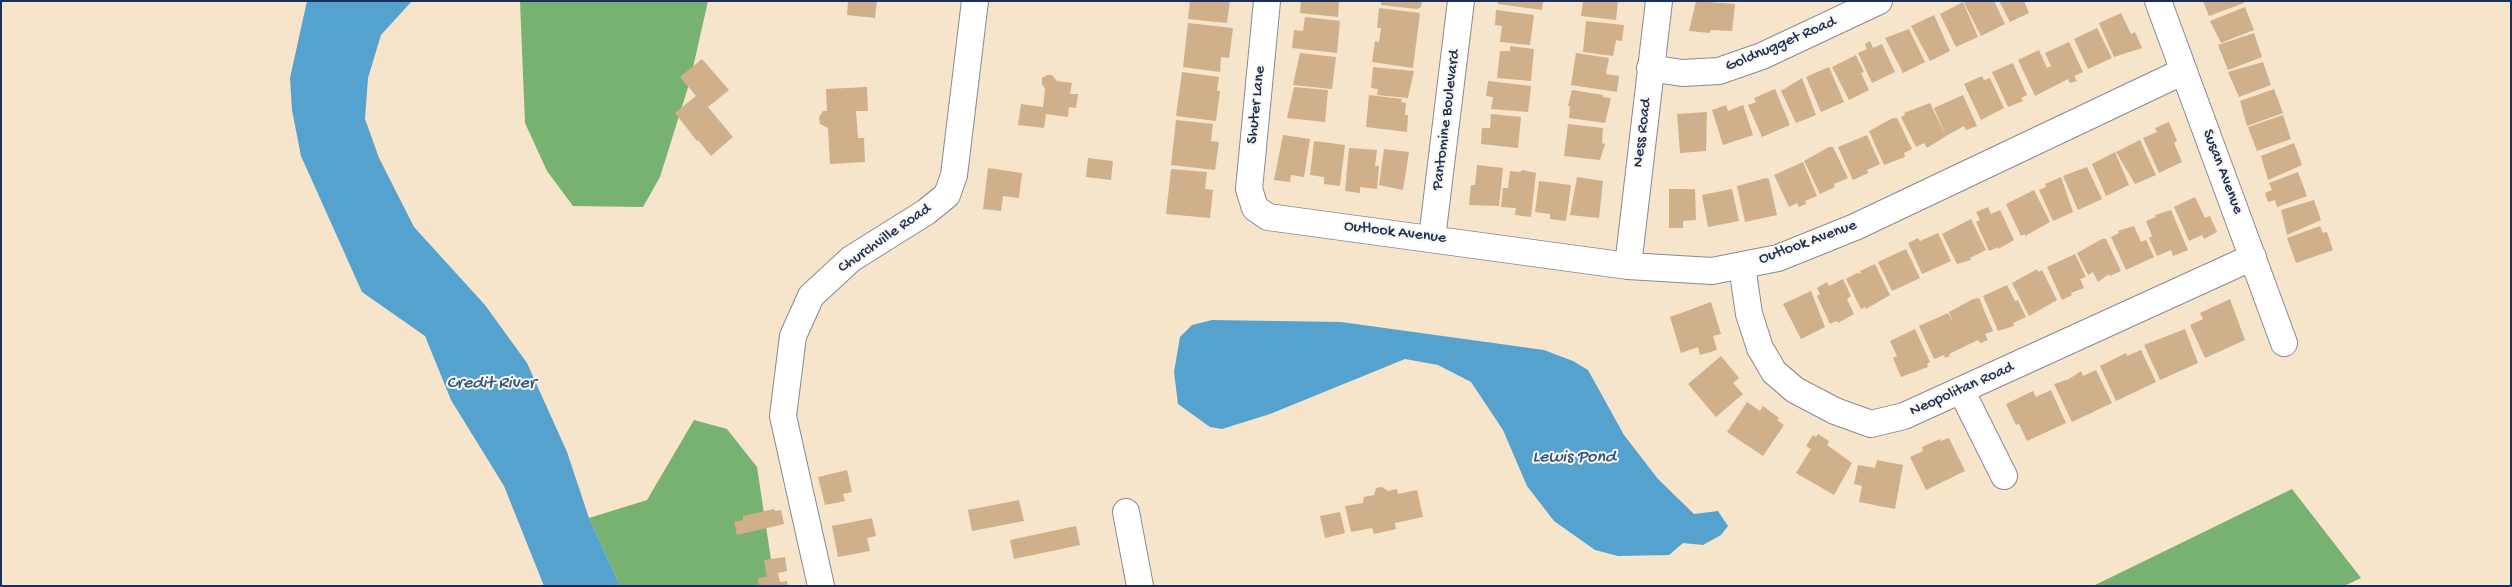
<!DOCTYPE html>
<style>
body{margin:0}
#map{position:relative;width:2512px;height:587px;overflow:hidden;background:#f6e4cb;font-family:"Gochi Hand",sans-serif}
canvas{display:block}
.frame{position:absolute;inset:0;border:2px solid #1b2f5e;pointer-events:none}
</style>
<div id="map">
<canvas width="2512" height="587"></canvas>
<div class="frame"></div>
</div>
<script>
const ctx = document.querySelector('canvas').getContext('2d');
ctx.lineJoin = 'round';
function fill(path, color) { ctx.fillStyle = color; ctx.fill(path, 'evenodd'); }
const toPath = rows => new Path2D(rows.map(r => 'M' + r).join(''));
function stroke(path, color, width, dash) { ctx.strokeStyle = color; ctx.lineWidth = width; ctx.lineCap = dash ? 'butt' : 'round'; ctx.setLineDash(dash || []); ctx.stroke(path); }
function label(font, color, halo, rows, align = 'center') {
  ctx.font = font + ' "Gochi Hand",sans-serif'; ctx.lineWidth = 4; ctx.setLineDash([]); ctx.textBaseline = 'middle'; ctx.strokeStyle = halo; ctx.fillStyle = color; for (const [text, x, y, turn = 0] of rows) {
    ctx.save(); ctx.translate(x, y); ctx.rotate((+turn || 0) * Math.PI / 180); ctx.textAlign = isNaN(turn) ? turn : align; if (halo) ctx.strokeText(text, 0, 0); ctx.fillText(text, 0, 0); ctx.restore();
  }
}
fill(toPath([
 [520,1,708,1,690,81,660,177,643,207,573,206,547,171,525,123],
 [694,420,727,429,757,467,775,586,620,586,589,518,647,500],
 [2292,489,2361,578,2344,586,2093,586]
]), '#78b271');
fill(toPath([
 [307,1,412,1,381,35,368,78,365,119,379,158,414,227,485,305,527,363,567,452,589,518,620,586,544,586,504,486,451,400,425,336,362,292,301,156,292,110,290,78],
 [1212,320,1341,322,1544,350,1573,361,1588,370,1624,435,1658,479,1694,514,1718,511,1728,526,1721,535,1703,545,1683,543,1669,555,1618,556,1595,550,1554,521,1527,486,1503,430,1471,382,1438,365,1405,359,1270,414,1222,429,1210,427,1178,404,1174,372,1180,337,1192,325]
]), '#55a2ce');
fill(toPath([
 [848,1,877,1,875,18,847,15],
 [1190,1,1230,1,1227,23,1188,19],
 [1301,1,1339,1,1338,17,1300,13],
 [1381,1,1422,1,1421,7,1417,9,1381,5],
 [1498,1,1543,1,1542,10,1498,4],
 [1583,1,1618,1,1616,20,1581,16],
 [1696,1,1735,4,1732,31,1711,30,1710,33,1689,31],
 [1967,1,1994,1,2005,24,1981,36,1964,3],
 [1999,1,2024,1,2029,13,2010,22],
 [2203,1,2243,1,2244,3,2209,16],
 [1963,2,1978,37,1956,47,1940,14],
 [2245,7,2254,30,2221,43,2210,21],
 [1379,8,1420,13,1413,68,1372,62,1375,41,1379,42,1381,28,1377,28],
 [1496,10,1534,15,1530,45,1500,42,1502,26,1495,25],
 [2121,13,2131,34,2135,32,2142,48,2114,57,2099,23],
 [1934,15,1950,51,1930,61,1911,26],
 [1305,17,1340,21,1337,53,1292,48,1294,30,1303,31],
 [1586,21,1624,25,1622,41,1616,40,1613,56,1583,52],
 [1188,23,1233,28,1229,58,1221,57,1220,72,1183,67],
 [2097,28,2112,58,2088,69,2074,39],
 [1909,29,1925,62,1903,73,1885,38],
 [2254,33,2262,57,2228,70,2218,45],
 [1870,41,1873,48,1882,44,1895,72,1872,83,1858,53,1867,49,1865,44],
 [2069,42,2083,72,2074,76,2077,81,2070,83,2068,79,2035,96,2018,60,2039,50,2047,68,2051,66,2045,53],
 [1510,46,1534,49,1531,81,1497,78,1500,51,1510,51],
 [1300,53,1336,57,1332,89,1293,85],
 [1576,53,1609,58,1606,74,1619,76,1617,92,1571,85],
 [1856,55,1864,72,1861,73,1869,90,1849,100,1832,67],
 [702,59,729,90,708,107,733,137,711,156,698,140,697,141,675,113,696,96,680,77],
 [2263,62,2271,85,2239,97,2228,72],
 [2013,63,2027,95,2021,98,2023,101,2008,107,1992,72],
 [1373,67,1414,71,1408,98,1377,95,1378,89,1371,88],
 [1829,67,1844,102,1821,112,1806,77],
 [1182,72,1219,77,1217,91,1220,91,1216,121,1176,116],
 [1047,75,1052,75,1057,81,1072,83,1070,94,1078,94,1076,108,1069,107,1068,117,1046,114,1044,128,1018,125,1021,104,1043,107,1045,89,1042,84,1042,78],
 [1982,76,1984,80,1990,78,2004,108,1981,120,1964,84],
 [1802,78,1816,115,1796,123,1781,91],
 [1488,81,1531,86,1528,112,1491,109,1493,97,1486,96],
 [867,87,868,111,856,111,858,138,864,138,865,162,830,164,828,128,820,124,819,117,823,111,827,111,826,89],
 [1294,87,1328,90,1325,122,1287,118],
 [1775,89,1790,125,1762,137,1748,105,1756,102,1754,98],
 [2274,89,2283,113,2247,126,2240,101],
 [1572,90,1603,95,1603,97,1611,98,1605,123,1569,118,1570,106,1568,106],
 [1369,95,1402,99,1401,102,1406,103,1405,115,1408,115,1407,132,1366,127],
 [1963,95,1977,126,1966,130,1964,126,1946,136,1934,108],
 [1930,103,1946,136,1927,148,1924,143,1916,147,1901,117,1905,115,1904,113],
 [1726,105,1728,111,1743,105,1753,135,1723,145,1712,110],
 [1707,112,1706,151,1680,153,1677,114],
 [1491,114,1521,117,1518,148,1481,144,1482,128,1490,128],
 [2283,115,2291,139,2257,151,2248,127],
 [1893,118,1897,118,1912,149,1904,153,1905,157,1884,165,1869,131],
 [1176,120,1213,124,1211,141,1219,142,1215,170,1171,165],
 [2169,122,2177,141,2174,143,2182,162,2159,173,2143,138,2157,132,2155,128],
 [1568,124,1603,128,1602,143,1605,144,1600,160,1564,156],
 [1283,135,1310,139,1304,177,1291,175,1290,182,1274,180],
 [1867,135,1880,164,1867,170,1868,173,1853,180,1838,147],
 [2140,140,2156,175,2135,184,2116,152],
 [1314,141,1345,145,1340,186,1324,184,1324,177,1310,175],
 [2294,143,2302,165,2268,180,2261,156],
 [1829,147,1833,147,1848,178,1834,184,1835,187,1820,194,1804,161],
 [1349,148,1377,150,1375,166,1379,166,1377,189,1360,187,1360,193,1345,191],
 [1384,149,1409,152,1403,190,1379,185],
 [2115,152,2129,185,2106,196,2092,164],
 [1088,158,1113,161,1111,180,1086,177],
 [1803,162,1817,196,1805,201,1806,204,1799,207,1797,203,1789,207,1774,175],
 [1477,165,1503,168,1499,206,1469,205,1471,185,1475,185],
 [2087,167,2102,199,2078,210,2063,176],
 [988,168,1022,173,1019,198,1003,196,1001,211,983,209],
 [1171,169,1207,172,1205,189,1213,190,1210,218,1166,214],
 [1522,170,1536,173,1531,217,1515,215,1516,208,1501,207,1503,188,1508,188,1510,171,1520,172],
 [2298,172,2307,196,2277,207,2275,200,2268,202,2265,193,2272,190,2269,183],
 [1577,177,1603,181,1599,218,1570,215],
 [2061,177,2073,212,2053,221,2039,190,2046,187,2045,184],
 [1766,178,1769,179,1777,215,1745,222,1737,186],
 [1539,181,1571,185,1566,221,1550,219,1550,214,1535,212],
 [1669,189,1695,189,1696,220,1683,221,1683,228,1669,228],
 [1732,189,1739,221,1708,227,1702,195],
 [2034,190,2050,222,2025,236,2025,234,2021,236,2006,204],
 [2195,197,2205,218,2210,216,2217,232,2204,239,2202,235,2189,241,2174,207],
 [2314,200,2321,220,2287,235,2281,210],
 [1988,207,1991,214,2000,210,2014,240,1998,249,1998,247,1989,251,1976,222,1980,220,1976,212],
 [2171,210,2188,250,2173,256,2171,250,2157,256,2149,238,2152,236,2146,221,2156,217,2155,215],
 [1971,219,1986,250,1970,258,1971,260,1957,264,1942,234],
 [2134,226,2141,242,2146,240,2154,257,2126,270,2111,237,2119,233,2118,231],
 [2320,226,2323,233,2327,232,2333,250,2296,263,2287,238],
 [1938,233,1951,261,1922,274,1908,243,1918,238,1920,241],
 [2102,239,2106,239,2121,271,2110,276,2109,274,2098,282,2093,272,2088,275,2077,253],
 [1906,249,1920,278,1892,291,1878,262],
 [2075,254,2086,277,2080,279,2084,288,2071,293,2072,295,2062,300,2047,267],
 [1875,264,1890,295,1866,309,1865,307,1861,309,1846,279,1857,273,1861,274,1860,271],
 [2037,269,2038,272,2042,270,2057,300,2029,316,2012,283],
 [1843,279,1851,296,1847,299,1854,314,1838,323,1837,321,1830,324,1817,296,1820,294,1817,288,1827,282,1829,286],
 [2007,285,2015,301,2018,300,2026,317,2013,323,2014,326,1998,331,1983,296],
 [1811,291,1825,327,1801,339,1783,304],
 [1979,298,1993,331,1985,334,1988,340,1980,343,1978,340,1949,354,1950,356,1945,358,1944,355,1934,359,1919,326,1948,313,1953,322,1949,312,1973,299],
 [2230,299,2245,340,2205,358,2190,325,2203,319,2200,313],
 [1711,302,1721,334,1713,336,1717,350,1700,355,1698,347,1681,353,1670,317],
 [1915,329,1930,362,1927,364,1928,367,1901,377,1893,358,1897,356,1890,341],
 [2185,329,2198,363,2160,380,2144,345],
 [2141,350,2156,382,2116,401,2100,366,2126,353,2127,356],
 [1721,356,1739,378,1733,383,1743,394,1716,417,1688,384],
 [2096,370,2112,403,2072,422,2054,384,2069,379,2081,371,2083,376],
 [2051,390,2066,423,2027,441,2019,424,2016,425,2006,404,2033,391,2036,397],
 [1747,402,1760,411,1763,406,1779,418,1777,420,1784,425,1763,456,1727,432],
 [1818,434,1829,441,1827,445,1852,463,1834,495,1796,473,1811,449,1806,446,1813,435,1816,437],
 [1949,438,1965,471,1926,490,1910,457,1923,451,1922,447,1940,439,1941,441],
 [1877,460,1903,465,1895,509,1859,502,1862,486,1854,484,1858,465,1875,468],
 [847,470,852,492,843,494,845,501,825,505,818,477],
 [1382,487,1388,491,1397,489,1398,494,1417,490,1423,517,1395,523,1396,529,1374,534,1372,528,1351,532,1345,506,1363,503,1364,497,1374,495,1376,488],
 [1019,500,1024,521,972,531,968,510],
 [774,509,775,511,781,510,784,524,737,535,734,522,743,520,743,516],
 [1340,512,1345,533,1325,538,1320,516],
 [872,518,876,536,867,538,870,551,838,557,832,526],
 [1076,526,1080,545,1014,559,1010,540],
 [785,557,787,571,778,573,780,582,787,581,788,586,759,586,758,578,767,577,764,560]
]), '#d0b08a');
const minor = toPath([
 [1267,1,1249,189,1255,208,1268,217,1628,266,1712,271,1778,258,1855,227,2184,71],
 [2158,1,2284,343],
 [1650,68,1682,73,1719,71,1762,56,1879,1],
 [1432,238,1461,1],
 [1628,266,1659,1],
 [1742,266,1749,314,1760,348,1774,372,1795,390,1835,411,1871,424,1904,416,2253,257],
 [1961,390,2004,476],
 [1126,512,1140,586],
 [821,586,783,416,793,336,811,296,851,259,926,212,947,195,954,175,975,1]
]);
stroke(minor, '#888a94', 28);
stroke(minor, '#fff', 26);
label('16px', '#1b2f5e', '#fbf7ec', [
 ["Goldnugget Road",1781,45,-23],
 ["Shuter Lane",1257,105,-84],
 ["Pantomine Boulevard",1447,120,-83],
 ["Ness Road",1643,133,-83],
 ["Susan Avenue",2222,172,69],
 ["Outlook Avenue",1395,233,7],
 ["Churchville Road",885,239,-35],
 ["Outlook Avenue",1808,243,-20],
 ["Neopolitan Road",1962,390,-24]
]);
label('italic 18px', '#2f5785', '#fbf7ec', [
 ["Credit River",491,384],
 ["Lewis Pond",1574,458]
]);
</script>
